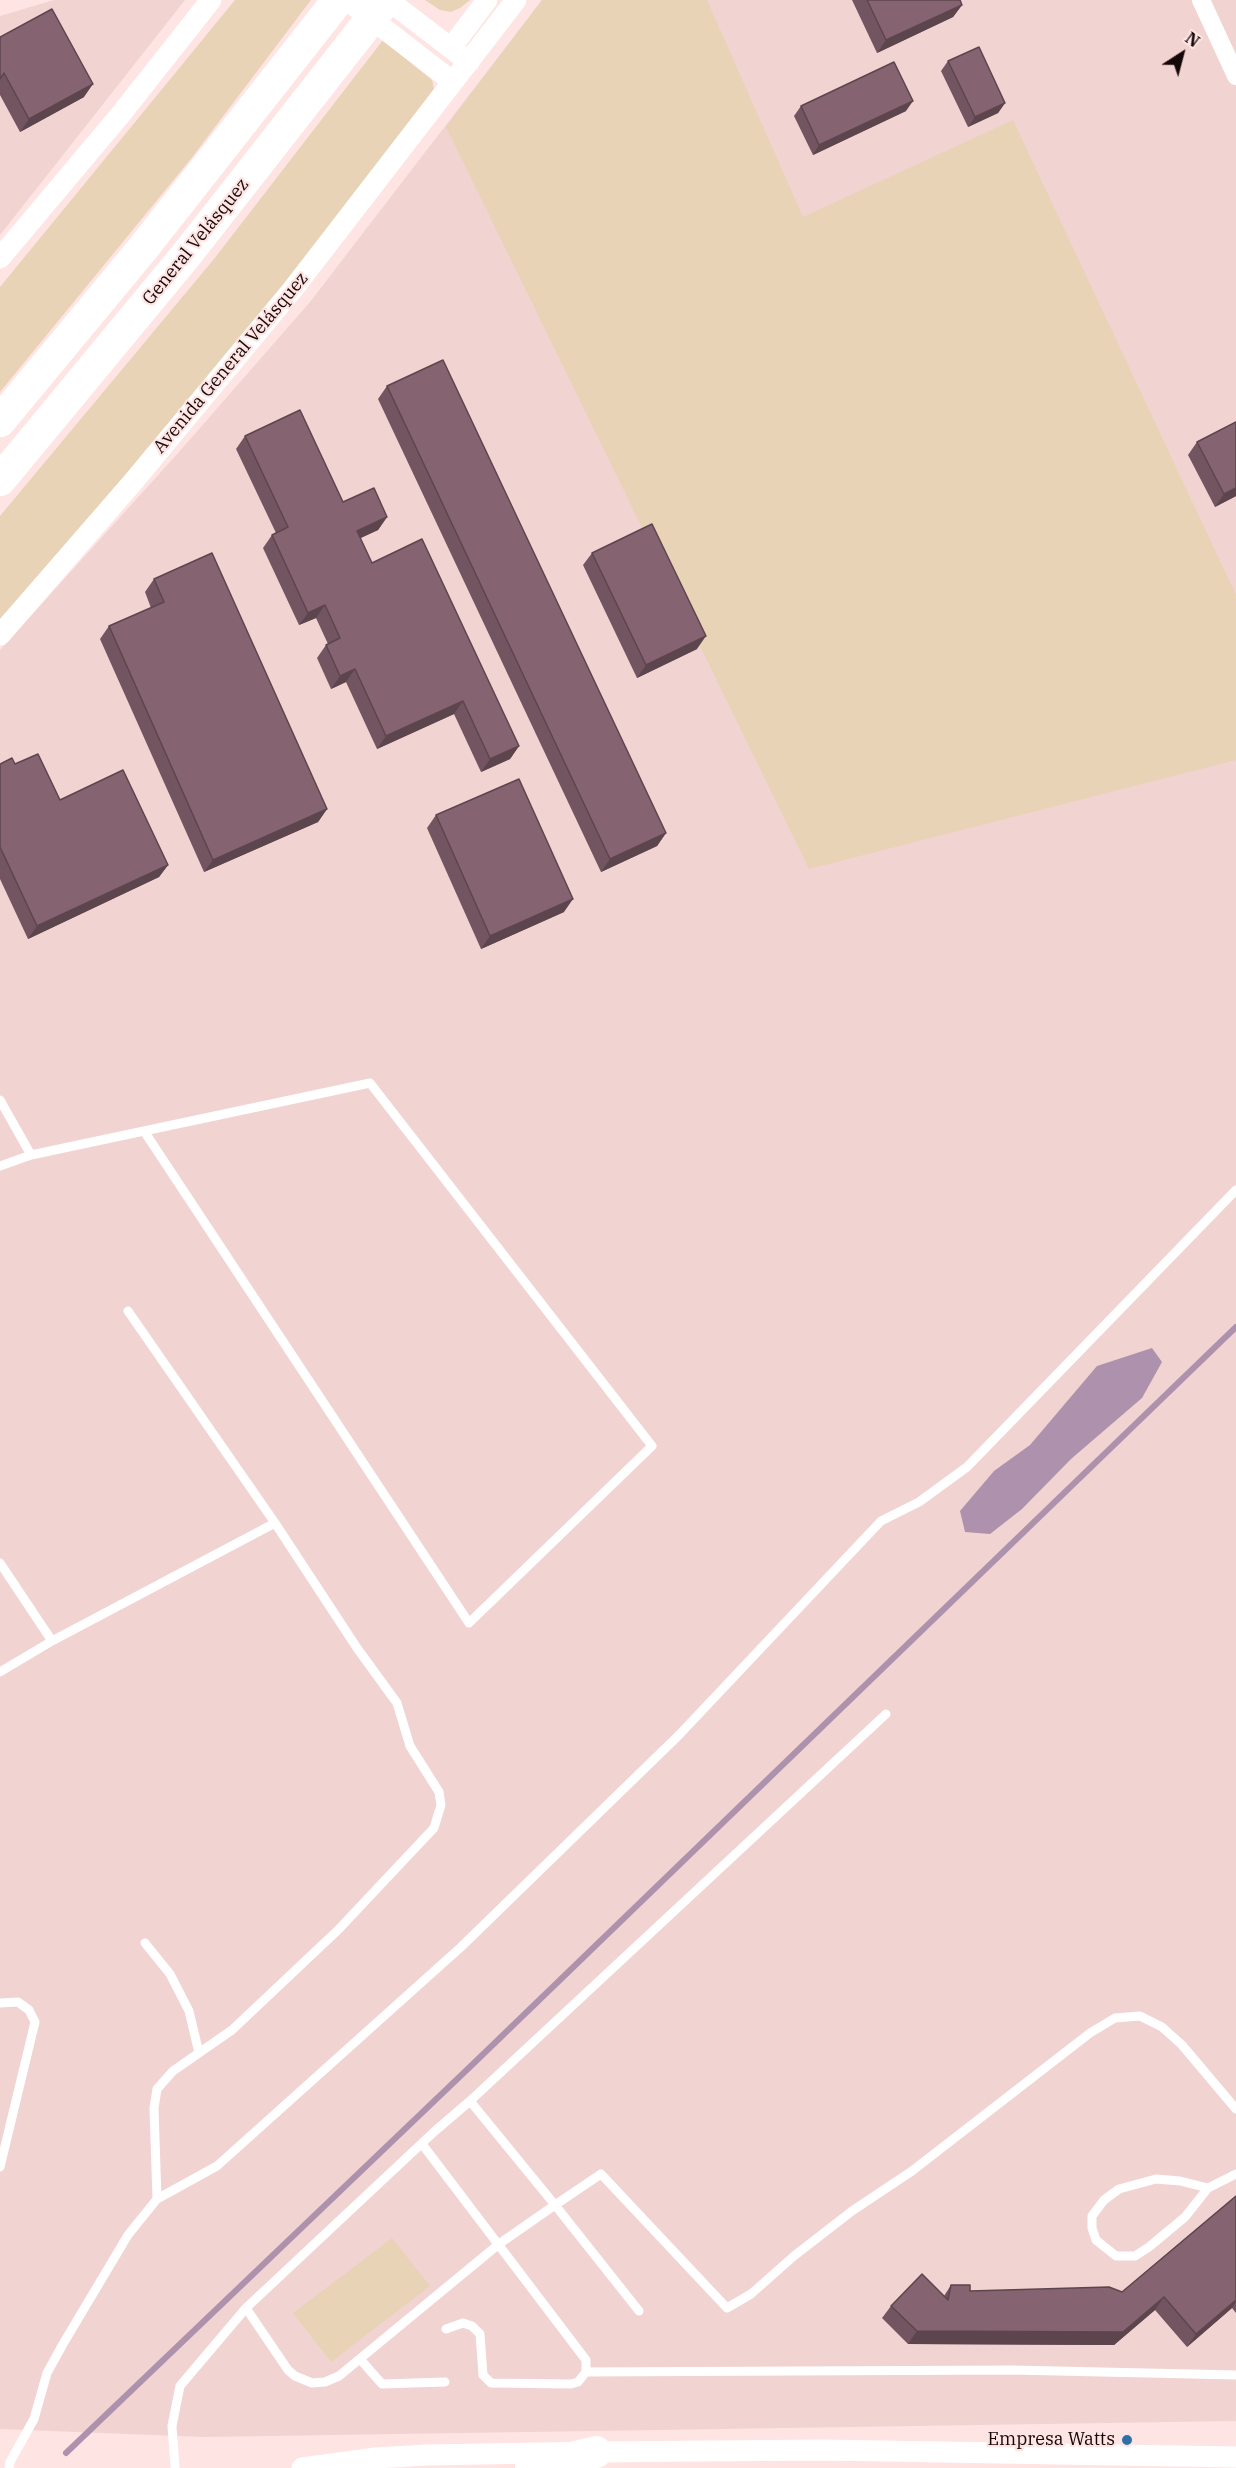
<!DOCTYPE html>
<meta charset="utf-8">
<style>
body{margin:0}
#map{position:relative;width:1236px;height:2468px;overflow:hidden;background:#fee4e3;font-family:"IBM Plex Serif",serif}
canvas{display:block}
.north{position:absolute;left:1152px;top:24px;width:60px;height:60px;-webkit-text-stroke:4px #fee4e3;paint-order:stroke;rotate:36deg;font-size:16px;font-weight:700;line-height:24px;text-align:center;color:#160808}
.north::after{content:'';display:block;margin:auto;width:21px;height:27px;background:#160808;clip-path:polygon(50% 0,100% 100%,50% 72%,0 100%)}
</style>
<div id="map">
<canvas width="1236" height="2468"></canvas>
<div class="north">N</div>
</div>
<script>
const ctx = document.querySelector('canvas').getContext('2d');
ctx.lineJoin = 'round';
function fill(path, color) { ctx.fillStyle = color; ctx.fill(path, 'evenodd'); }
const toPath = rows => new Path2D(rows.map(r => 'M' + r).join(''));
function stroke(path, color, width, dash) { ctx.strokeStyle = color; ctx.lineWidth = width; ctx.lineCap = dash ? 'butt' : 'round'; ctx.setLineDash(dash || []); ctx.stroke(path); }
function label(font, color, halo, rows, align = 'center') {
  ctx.font = font + ' "IBM Plex Serif",serif'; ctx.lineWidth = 4.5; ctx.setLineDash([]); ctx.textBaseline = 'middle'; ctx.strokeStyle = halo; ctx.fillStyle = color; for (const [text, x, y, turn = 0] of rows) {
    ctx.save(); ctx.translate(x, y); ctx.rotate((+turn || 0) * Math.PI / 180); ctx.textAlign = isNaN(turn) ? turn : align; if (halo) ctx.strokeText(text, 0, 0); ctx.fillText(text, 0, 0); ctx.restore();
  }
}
fill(toPath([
 [54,0,185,0,0,235,0,16],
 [542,0,1236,0,1236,2421,204,2437,0,2429,0,650,179,452,310,302]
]), '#f1d3d1');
fill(toPath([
 [235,0,311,0,190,160,0,392,0,287],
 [425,0,470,0,460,8,451,12,440,10],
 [542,0,707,0,803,217,1013,120,1236,595,1236,760,809,869,446,127],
 [383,40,432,80,434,89,334,221,256,319,107,497,0,621,0,516,214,259],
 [392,2238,430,2286,331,2362,293,2313]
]), '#e8d3b6');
fill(toPath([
 [1152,1348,1162,1362,1142,1398,1071,1459,1022,1509,990,1534,965,1532,960,1511,994,1471,1030,1445,1097,1366]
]), '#ae91ad');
stroke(toPath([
 [66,2453,474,2063,1236,1327]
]), '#ae91ad', 6);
stroke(toPath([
 [0,1100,31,1155,370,1083,652,1446,469,1623,144,1131],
 [0,1166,31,1155],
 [0,1563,52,1641,275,1523,128,1311],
 [0,1672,52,1641],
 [886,1714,470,2101,555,2205,601,2174,727,2308,751,2294,794,2256,852,2211,912,2171,1090,2033,1115,2018,1140,2016,1162,2027,1182,2045,1236,2109],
 [145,1943,170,1974,189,2011,199,2053],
 [0,2003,18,2002,29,2010,35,2022,0,2167],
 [422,2144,586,2360,586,2372,578,2382,571,2384,491,2383,483,2375,480,2334,472,2326,463,2323,446,2329],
 [1208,2188,1180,2181,1156,2179,1119,2189,1104,2200,1092,2216,1092,2228,1096,2240,1116,2256,1135,2256,1149,2247,1185,2217,1208,2188,1236,2174],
 [157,2199,154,2108,157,2089,173,2071,232,2030,338,1930,434,1828,441,1805,439,1792,410,1746,397,1703,357,1648,275,1523],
 [246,2308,288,2370,295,2376,312,2383,325,2382,339,2376,499,2244,555,2205,639,2311],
 [360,2359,382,2384,445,2382],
 [586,2372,1012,2370,1236,2375],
 [9,2468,10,2462,34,2419,47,2373,63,2344,128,2235,157,2199,217,2166,461,1947,679,1735,881,1521,919,1502,967,1467,1236,1190],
 [175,2468,172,2426,180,2386,246,2308,435,2131,470,2101]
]), '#fff', 9);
stroke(toPath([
 [1201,0,1236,76]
]), '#fff', 18);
stroke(toPath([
 [347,0,453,82],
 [388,0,469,62],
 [451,48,487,0],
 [0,258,121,114,211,0],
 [0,635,133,482,293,289,516,0],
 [302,2468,376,2458,426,2455,596,2452,823,2450,1236,2457]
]), '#fff', 21);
stroke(toPath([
 [0,421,144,247,338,0],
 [0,480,187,254,386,0],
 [531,2468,596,2452]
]), '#fff', 32);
fill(toPath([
 [852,0,960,0,962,5,953,17,877,53],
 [0,37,84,97,20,132,0,95],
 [948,61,1005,103,998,113,968,127,941,71],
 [801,106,906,111,813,155,794,116],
 [387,386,666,833,657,846,601,872,378,399],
 [1236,422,1236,496,1215,507,1188,455,1197,442],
 [245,436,343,502,387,517,378,530,360,538,372,563,519,746,510,759,481,772,454,714,377,749,346,682,331,689,317,658,326,645,328,644,316,618,299,625,263,548,272,535,276,533,236,449],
 [592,553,697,649,637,678,583,565],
 [154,579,327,809,318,822,204,872,100,639,109,626,151,608,145,592],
 [0,764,15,764,60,800,168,865,159,877,28,939,0,879],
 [436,815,564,912,481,949,427,828],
 [1236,2196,1236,2313,1232,2308,1187,2347,1155,2310,1114,2345,908,2344,882,2318,891,2306,944,2296,951,2285,970,2291,1122,2292]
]), '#725560');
fill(toPath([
 [962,5,953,17,877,53,886,40],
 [93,84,84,97,20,132,29,119],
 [913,101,906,111,813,155,819,145],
 [1005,103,998,113,968,127,975,117],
 [1236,488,1236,496,1215,507,1224,494],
 [387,517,378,530,348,544,357,531],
 [325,605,316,618,299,625,308,613],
 [706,636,697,649,637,678,646,665],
 [355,669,346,682,331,689,340,676],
 [463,701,454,714,377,749,386,736],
 [519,746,510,759,481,772,490,759],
 [327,809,318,822,204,872,213,860],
 [666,833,657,846,601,872,610,859],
 [168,865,159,877,28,939,37,926],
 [573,899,564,912,481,949,490,936],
 [1164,2297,1155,2310,1114,2345,908,2344,917,2331],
 [1236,2300,1236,2302,1232,2308,1187,2347,1196,2334]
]), '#5d454e');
const building = toPath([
 [867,0,960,0,962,5,886,40,867,0],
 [52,9,93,84,29,119,4,73,0,79,0,37,52,9],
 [979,47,1005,103,975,117,948,61,979,47],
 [894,62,913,101,819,145,801,106,894,62],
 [443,360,666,833,610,859,387,386,443,360],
 [300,410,343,502,374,488,387,517,357,531,372,563,422,539,519,746,490,759,463,701,386,736,355,669,340,676,326,645,340,638,325,605,308,613,272,535,288,527,245,436,300,410],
 [1236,422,1236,488,1224,494,1197,442,1236,422],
 [652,524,706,636,646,665,592,553,652,524],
 [212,553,327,809,213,860,109,626,164,602,154,579,212,553],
 [38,754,60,800,123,770,168,865,37,926,0,847,0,764,12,758,15,764,38,754],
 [519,779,573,899,490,936,436,815,519,779],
 [1236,2196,1236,2300,1196,2334,1164,2297,1123,2332,917,2331,891,2306,922,2274,948,2300,951,2285,970,2285,970,2291,1109,2287,1122,2292,1236,2196]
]);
fill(building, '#856370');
stroke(building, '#5d454e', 1.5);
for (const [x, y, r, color] of [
 [1127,2440,6,"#2f71a7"]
]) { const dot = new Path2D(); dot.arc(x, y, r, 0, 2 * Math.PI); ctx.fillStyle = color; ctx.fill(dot); stroke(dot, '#fee4e3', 2); }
label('18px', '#160808', '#fee4e3', [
 ["General Velásquez",196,242,-51],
 ["Avenida General Velásquez",231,363,-50]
]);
label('18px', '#160808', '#fee4e3', [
 ["Empresa Watts",1115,2440]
], 'right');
</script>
